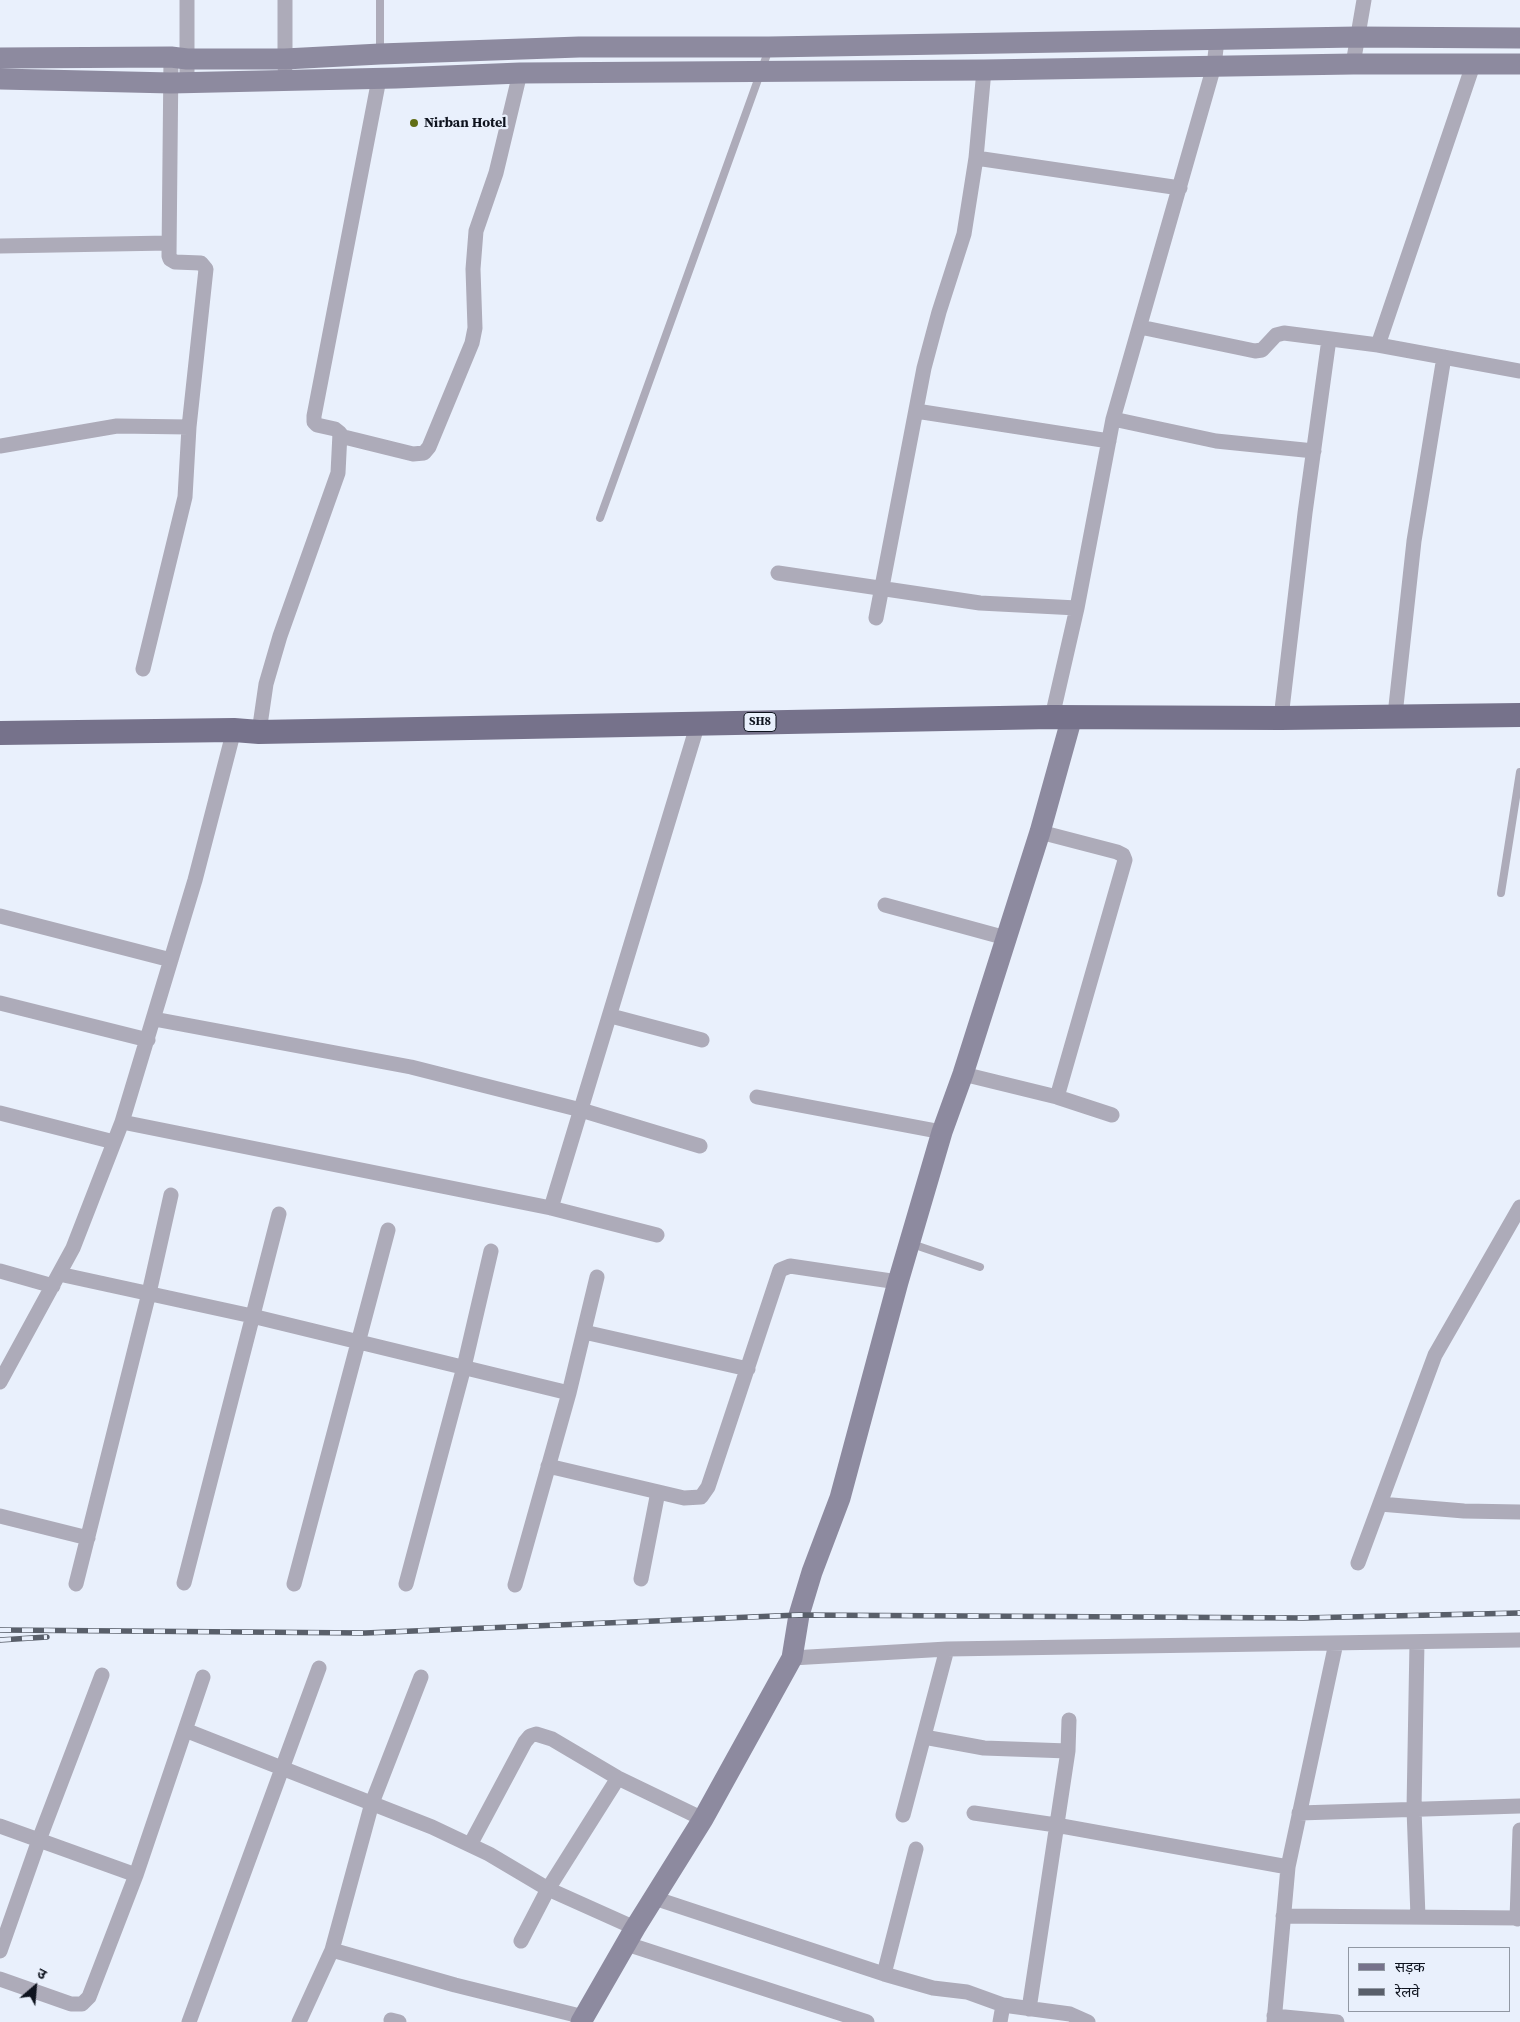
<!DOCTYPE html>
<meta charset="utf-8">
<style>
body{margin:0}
#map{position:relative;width:1520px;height:2022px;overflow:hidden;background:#e9f0fc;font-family:"Source Serif 4","Noto Sans Devanagari",serif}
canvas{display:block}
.legend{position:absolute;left:1348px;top:1947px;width:162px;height:65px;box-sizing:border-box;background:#e9f0fc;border:1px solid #9198a3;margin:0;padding:6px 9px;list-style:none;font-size:15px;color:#0e131e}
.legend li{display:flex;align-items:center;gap:10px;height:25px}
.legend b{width:25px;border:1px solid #9198a3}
.north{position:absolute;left:10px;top:1962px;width:50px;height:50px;-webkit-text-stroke:4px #e9f0fc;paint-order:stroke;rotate:27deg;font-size:14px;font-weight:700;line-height:20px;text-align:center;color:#0e131e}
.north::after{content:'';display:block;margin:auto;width:18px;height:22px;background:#0e131e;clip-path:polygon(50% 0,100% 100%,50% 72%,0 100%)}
</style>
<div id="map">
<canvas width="1520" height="2022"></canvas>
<ul class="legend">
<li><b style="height:6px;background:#76728b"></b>सड़क</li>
<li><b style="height:6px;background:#595f6a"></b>रेलवे</li>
</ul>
<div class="north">उ</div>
</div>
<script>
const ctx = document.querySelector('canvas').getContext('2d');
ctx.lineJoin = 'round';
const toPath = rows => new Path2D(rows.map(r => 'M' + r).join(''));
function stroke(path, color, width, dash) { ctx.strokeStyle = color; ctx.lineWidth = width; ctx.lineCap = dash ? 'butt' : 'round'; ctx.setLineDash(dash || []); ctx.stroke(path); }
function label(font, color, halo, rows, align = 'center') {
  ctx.font = font + ' "Source Serif 4",serif'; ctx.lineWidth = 4.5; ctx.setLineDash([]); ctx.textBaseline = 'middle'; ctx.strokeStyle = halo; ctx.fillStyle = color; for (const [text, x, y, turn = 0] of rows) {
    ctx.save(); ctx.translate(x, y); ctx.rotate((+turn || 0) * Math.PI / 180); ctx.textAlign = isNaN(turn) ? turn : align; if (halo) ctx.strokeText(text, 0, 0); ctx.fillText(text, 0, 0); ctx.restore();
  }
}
stroke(toPath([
 [380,0,380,53],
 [600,518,769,49],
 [1501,893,1520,772],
 [912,1244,980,1267]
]), '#adabb9', 8);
stroke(toPath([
 [285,0,285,68],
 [1353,64,1364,0],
 [187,83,187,0],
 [976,158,1180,188],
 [0,246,169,243],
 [1140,327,1255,351,1262,350,1276,335,1284,333,1378,345,1520,371],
 [1378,345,1473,65],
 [916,411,1109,441],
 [1113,419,1216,441,1314,451],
 [340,436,413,454,424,453,429,447,472,343,475,328,473,269,476,231,496,173,520,73],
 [0,446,117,426,189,427],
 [778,573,980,603,1077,608],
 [876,618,924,368,939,312,964,234,976,158,984,70],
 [143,669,185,497,189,427,206,269,201,263,175,262,170,259,169,256,171,57],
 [1395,715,1414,541,1444,357],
 [1052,717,1077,608,1113,419,1214,66,1217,40],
 [1281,718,1305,513,1329,339],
 [259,732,266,684,280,636,338,473,340,433,335,429,317,425,314,422,314,416,379,79],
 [1040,832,1117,852,1123,855,1125,860,1057,1097],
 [885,905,1006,938],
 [0,916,171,960],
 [0,1003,148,1040],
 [611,1016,702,1040],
 [154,1019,411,1067,581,1110,700,1146],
 [963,1074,1057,1097,1112,1115],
 [757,1097,942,1132],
 [0,1113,114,1142],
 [122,1122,551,1208,657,1235],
 [551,1208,698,723],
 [0,1271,53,1286],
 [59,1274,252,1316,569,1393],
 [584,1332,748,1369],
 [0,1382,73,1248,122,1122,195,880,234,730],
 [548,1466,684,1498,701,1497,708,1487,780,1270,790,1266,898,1282],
 [1380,1504,1464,1511,1520,1512],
 [0,1516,88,1538],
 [1358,1563,1435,1355,1520,1207],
 [641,1579,658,1492],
 [184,1583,279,1214],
 [76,1584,149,1293,171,1195],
 [294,1584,388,1230],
 [406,1584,464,1367,491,1251],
 [515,1585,569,1393,597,1277],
 [1417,1642,1414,1809,1418,1917],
 [792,1658,947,1649,1520,1640],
 [185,1730,432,1827,489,1854,548,1889,635,1928],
 [924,1737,984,1748,1068,1751],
 [974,1813,1056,1825,1288,1867],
 [1299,1813,1520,1806],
 [903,1815,947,1649],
 [0,1826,136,1875],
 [470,1845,525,1742,530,1736,536,1734,552,1739,618,1778,703,1819],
 [654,1898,884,1974,933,1988,967,1992,1003,2005,1070,2014,1088,2022],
 [1283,1916,1520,1918],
 [1517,1919,1520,1830],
 [521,1941,548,1889,618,1778],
 [627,1944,867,2022],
 [332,1950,455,1985,584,2017],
 [0,1951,39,1840,102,1675],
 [884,1974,916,1849],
 [0,1979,71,2004,82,2004,89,1997,136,1875,203,1677],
 [1029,2009,1068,1751,1069,1720],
 [1274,2016,1337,2022],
 [391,2020,399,2022],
 [189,2022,319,1668],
 [299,2022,332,1950,372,1803,421,1677],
 [1000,2022,1003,2005],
 [1274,2022,1288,1867,1336,1643]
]), '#adabb9', 15);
stroke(toPath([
 [0,58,171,57,187,59,285,59,380,54,579,47,769,47,1357,37,1520,38],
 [0,79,171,83,396,78,520,73,984,70,1353,64,1520,64],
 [581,2022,635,1928,703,1819,792,1658,799,1615,812,1572,840,1498,898,1282,942,1132,963,1074,1040,832,1072,717]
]), '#8d8a9f', 21);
stroke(toPath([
 [0,733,234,730,259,732,1052,717,1281,718,1520,715]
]), '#76728b', 24);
const rail = toPath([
 [0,1630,365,1633,799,1615,1303,1618,1520,1613],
 [0,1640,47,1637]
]);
stroke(rail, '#595f6a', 5.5);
stroke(rail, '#e9f0fc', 4, [11]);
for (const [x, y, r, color] of [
 [414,123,5,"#606d15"]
]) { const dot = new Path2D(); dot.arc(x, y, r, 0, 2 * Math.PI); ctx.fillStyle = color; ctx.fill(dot); stroke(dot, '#e9f0fc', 2); }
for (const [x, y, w] of [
 [760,722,32]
]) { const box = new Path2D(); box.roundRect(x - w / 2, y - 9.5, w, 19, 4); ctx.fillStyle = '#e9f0fc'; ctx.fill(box); stroke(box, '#0e131e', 1); }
label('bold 12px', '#0e131e', null, [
 ["SH8",760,722]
]);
label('bold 14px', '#0e131e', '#e9f0fc', [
 ["Nirban Hotel",424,123]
], 'left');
</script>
